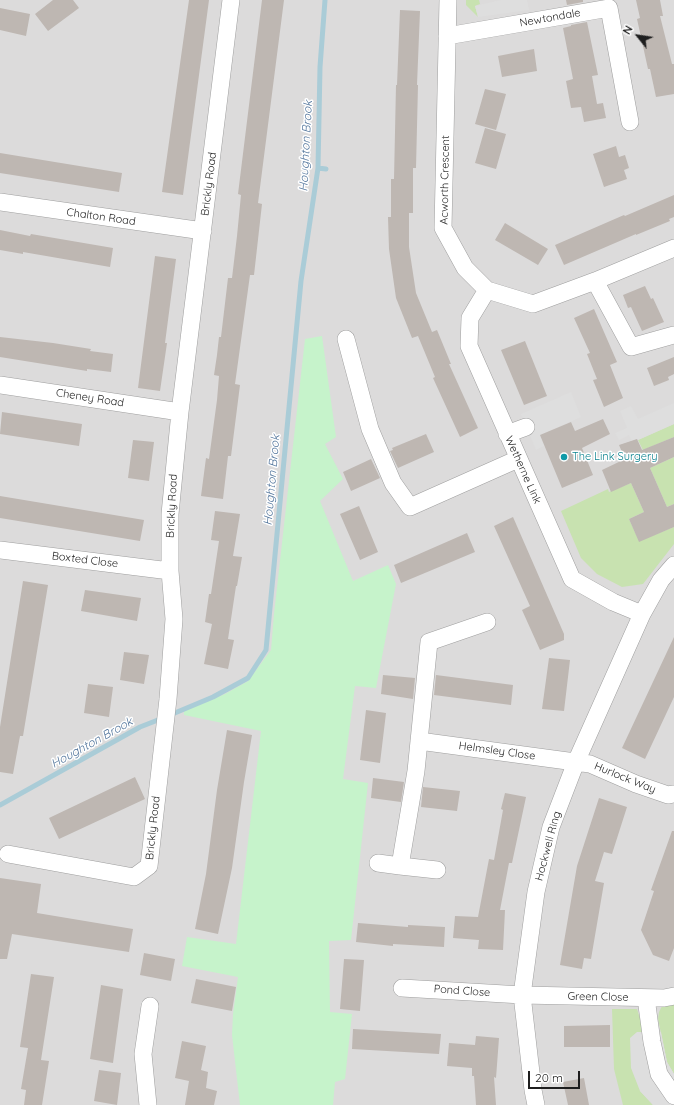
<!DOCTYPE html>
<style>
body{margin:0}
#map{position:relative;width:674px;height:1105px;overflow:hidden;background:#eeebe5;font-family:Quicksand,sans-serif}
canvas{display:block}
.north{position:absolute;left:618px;top:16px;width:40px;height:40px;-webkit-text-stroke:3px #fff;paint-order:stroke;rotate:300deg;font-size:11px;font-weight:700;line-height:16px;text-align:center;color:#1e1e1e}
.north::after{content:'';display:block;margin:auto;width:14px;height:18px;background:#1e1e1e;clip-path:polygon(50% 0,100% 100%,50% 72%,0 100%)}
.scale{position:absolute;left:528px;top:1071px;width:52px;height:18px;box-sizing:border-box;border:2px solid #1e1e1e;border-top:0;padding-left:5px;font-size:12px;line-height:14px;white-space:nowrap;color:#1e1e1e;-webkit-text-stroke:3px #fff;paint-order:stroke}
</style>
<div id="map">
<canvas width="674" height="1105"></canvas>
<div class="north">N</div>
<div class="scale">20 m</div>
</div>
<script>
const ctx = document.querySelector('canvas').getContext('2d');
ctx.lineJoin = 'round';
function fill(path, color) { ctx.fillStyle = color; ctx.fill(path, 'evenodd'); }
const toPath = rows => new Path2D(rows.map(r => 'M' + r).join(''));
function stroke(path, color, width, dash) { ctx.strokeStyle = color; ctx.lineWidth = width; ctx.lineCap = dash ? 'butt' : 'round'; ctx.setLineDash(dash || []); ctx.stroke(path); }
function label(font, color, halo, rows, align = 'center') {
  ctx.font = font + ' Quicksand,sans-serif'; ctx.lineWidth = 3; ctx.setLineDash([]); ctx.textBaseline = 'middle'; ctx.strokeStyle = halo; ctx.fillStyle = color; for (const [text, x, y, turn = 0] of rows) {
    ctx.save(); ctx.translate(x, y); ctx.rotate((+turn || 0) * Math.PI / 180); ctx.textAlign = isNaN(turn) ? turn : align; if (halo) ctx.strokeText(text, 0, 0); ctx.fillText(text, 0, 0); ctx.restore();
  }
}
fill(toPath([
 [0,0,674,0,674,1105,0,1105]
]), '#dcdbdb');
fill(toPath([
 [466,0,479,0,480,4,475,6,478,17,466,5],
 [674,424,674,437,643,450,638,440],
 [674,457,674,504,667,507,650,468],
 [631,483,644,512,629,519,639,541,674,527,674,544,643,584,622,587,597,574,581,558,561,511,608,489,609,492],
 [674,1001,674,1074,667,1062,658,1019,659,1012,662,1006],
 [612,1009,637,1009,645,1033,640,1091,653,1105,623,1105,614,1069]
]), '#c8e2b0');
fill(toPath([
 [322,336,336,437,325,444,343,479,320,501,353,581,388,565,396,584,376,688,355,686,343,779,368,783,351,940,329,941,330,1012,352,1014,345,1079,335,1082,333,1105,240,1105,232,1035,233,1014,238,977,182,966,187,937,236,944,261,731,184,715,184,711,225,694,248,681,271,650,274,614,305,339]
]), '#c6f3cb');
fill(toPath([
 [501,0,527,0,529,10,478,17,475,6],
 [571,392,581,417,540,435,544,446,536,450,521,414],
 [674,403,674,424,638,440,637,439,632,441,629,435,619,440,615,433,627,428,620,411,631,406,638,419],
 [637,1032,661,1032,667,1062,674,1074,674,1105,653,1105,640,1091,631,1068,630,1038]
]), '#dedede');
stroke(toPath([
 [318,168,326,169],
 [170,715,213,697,248,678,266,650,301,281,318,168,320,67,325,0],
 [0,805,140,727,163,718]
]), '#aaccd7', 5);
fill(toPath([
 [53,0,73,0,79,8,48,31,35,14],
 [189,0,209,0,183,195,162,192],
 [262,0,284,0,258,203,262,204,254,275,250,275,235,384,240,385,231,456,228,456,223,499,201,496,206,458,209,459,217,400,219,376,214,375,217,355,219,337,221,337,228,278,232,278,237,236,241,195,238,194],
 [566,0,583,0,583,2,567,5],
 [636,0,660,0,663,16,660,16,672,64,674,64,674,94,656,97,650,69,648,69,639,28,637,19,640,18],
 [0,8,30,14,26,36,0,30],
 [400,10,420,11,417,85,418,85,416,168,413,168,413,213,409,213,409,247,416,293,432,332,437,330,451,364,449,364,478,428,460,437,433,378,435,377,418,336,412,338,396,298,389,249,388,217,391,217,391,179,394,179,396,85,397,85],
 [587,22,598,75,592,76,597,104,603,103,606,118,584,122,581,107,571,108,566,81,573,79,563,28,571,26,571,25],
 [534,49,537,71,502,77,498,56],
 [485,89,506,94,496,130,475,124],
 [485,128,506,134,496,169,475,163],
 [616,146,619,157,625,155,629,168,624,170,627,179,604,187,593,154],
 [0,153,122,173,119,192,0,173],
 [674,195,674,217,669,219,670,221,636,235,636,234,564,265,555,245,624,215,625,216],
 [505,223,548,249,538,265,495,240],
 [0,230,30,236,31,234,113,248,110,267,23,252,23,254,0,250],
 [155,256,176,259,165,343,167,343,160,391,138,388],
 [645,286,651,299,653,298,664,322,642,331,631,307,628,308,623,295],
 [594,309,617,362,610,365,623,398,604,407,593,380,597,379,587,354,590,353,574,318],
 [0,337,53,343,91,349,90,351,113,354,111,372,87,369,87,371,0,357],
 [525,341,547,396,524,405,501,350],
 [674,357,674,374,668,377,669,380,654,386,647,368],
 [2,412,82,424,79,446,0,434],
 [603,419,610,434,582,448,593,475,562,488,540,435,571,422,575,431],
 [426,434,434,452,398,468,390,451,393,450,392,448],
 [674,437,674,457,650,468,667,507,674,504,674,527,639,542,629,519,644,512,631,483,611,492,602,470,625,459,619,445,637,439,642,450],
 [133,440,154,442,149,481,128,478],
 [371,459,380,478,351,491,343,472],
 [0,496,144,520,140,541,0,518],
 [359,506,378,552,360,560,340,514],
 [215,511,240,514,233,556,242,557,237,586,236,586,228,639,234,640,228,669,204,664,212,624,205,622,209,594,211,594,219,541,211,540],
 [513,517,564,634,564,640,540,650,522,610,530,606,494,526],
 [467,533,475,552,401,583,394,565],
 [23,581,48,585,23,736,20,736,13,774,0,772,0,727],
 [85,590,141,598,137,621,81,611],
 [674,637,674,697,645,759,622,748],
 [124,652,149,655,144,684,120,680],
 [549,658,570,660,564,711,542,709],
 [383,675,415,678,413,699,381,694],
 [436,675,513,685,511,705,434,695],
 [88,684,113,687,109,717,84,713],
 [366,710,386,713,380,763,360,760],
 [227,730,252,735,244,782,232,868,218,934,195,929,206,874,217,790],
 [135,777,145,799,59,839,49,818],
 [373,778,404,782,401,802,371,798],
 [423,787,460,791,457,811,421,807],
 [505,793,526,797,512,863,509,863,500,910,505,910,503,950,478,949,479,940,453,938,455,916,478,917,489,859,494,860,503,810,501,809],
 [599,798,627,807,612,854,604,852,595,881,604,883,591,959,584,958,582,969,560,965,577,866],
 [672,831,674,831,674,948,669,961,653,955,641,930,654,891,651,890],
 [0,878,41,884,37,913,133,929,129,952,12,934,7,959,0,959],
 [358,923,408,927,408,925,445,927,444,947,393,944,393,946,356,942],
 [144,953,175,959,171,981,140,975],
 [344,959,364,960,360,1011,340,1009],
 [31,974,54,977,41,1060,49,1061,42,1105,24,1105,26,1090,21,1089,28,1048,20,1047],
 [196,979,236,987,232,1011,191,1003],
 [101,985,123,989,113,1063,90,1059],
 [610,1025,610,1047,564,1047,564,1026],
 [353,1029,441,1034,439,1054,352,1049],
 [476,1036,499,1038,496,1078,494,1077,496,1105,476,1105,474,1076,472,1076,472,1068,447,1066,449,1043,475,1045],
 [182,1041,206,1046,201,1070,208,1072,206,1088,217,1091,214,1105,185,1105,189,1081,175,1078],
 [99,1070,121,1073,117,1105,94,1101],
 [584,1078,589,1105,568,1105,563,1082]
]), '#beb7b2');
const minor = toPath([
 [448,0,443,228,465,268,487,290,533,304,595,281,674,248],
 [447,36,609,8,630,122],
 [0,202,203,231],
 [595,281,631,347,674,335],
 [487,290,470,318,469,346,572,579,613,602,642,614],
 [346,339,370,429,393,483,410,507,518,459],
 [0,385,180,412],
 [507,434,526,427],
 [0,550,170,571],
 [419,741,590,764,636,784,668,795,674,794],
 [8,854,134,877,149,866,168,699,174,619,170,571,170,514,180,412,231,0],
 [378,863,400,866],
 [437,870,400,866,416,771,429,642,487,622],
 [402,988,522,995,664,998,674,996],
 [646,998,652,1042,659,1074,674,1096],
 [148,1105,143,1054,150,1006],
 [536,1105,533,1090,522,995,536,892,551,827,576,762,642,614,661,580,674,565]
]);
stroke(minor, '#9f9f9f', 18);
stroke(minor, '#fff', 17);
for (const [x, y, r, color] of [
 [564,457,4,"#0f9aa8"]
]) { const dot = new Path2D(); dot.arc(x, y, r, 0, 2 * Math.PI); ctx.fillStyle = color; ctx.fill(dot); stroke(dot, '#fff', 1.5); }
label('11px', '#1e1e1e', '#fff', [
 ["Newtondale",550,18,-10],
 ["Acworth Crescent",445,180,-89],
 ["Brickly Road",209,184,-83],
 ["Chalton Road",101,217,8],
 ["Cheney Road",90,398,9],
 ["Wetherne Link",523,470,66],
 ["Brickly Road",172,506,-87],
 ["Boxted Close",85,560,7],
 ["Helmsley Close",497,751,8],
 ["Hurlock Way",625,778,22],
 ["Brickly Road",153,828,-84],
 ["Hockwell Ring",548,846,-75],
 ["Pond Close",462,991,4],
 ["Green Close",598,997,1]
]);
label('11px', '#0d838f', '#fff', [
 ["The Link Surgery",572,457]
], 'left');
label('italic 12px', '#52759c', '#fff', [
 ["Houghton Brook",306,146,-87],
 ["Houghton Brook",272,480,-85],
 ["Houghton Brook",92,743,-29]
]);
</script>
